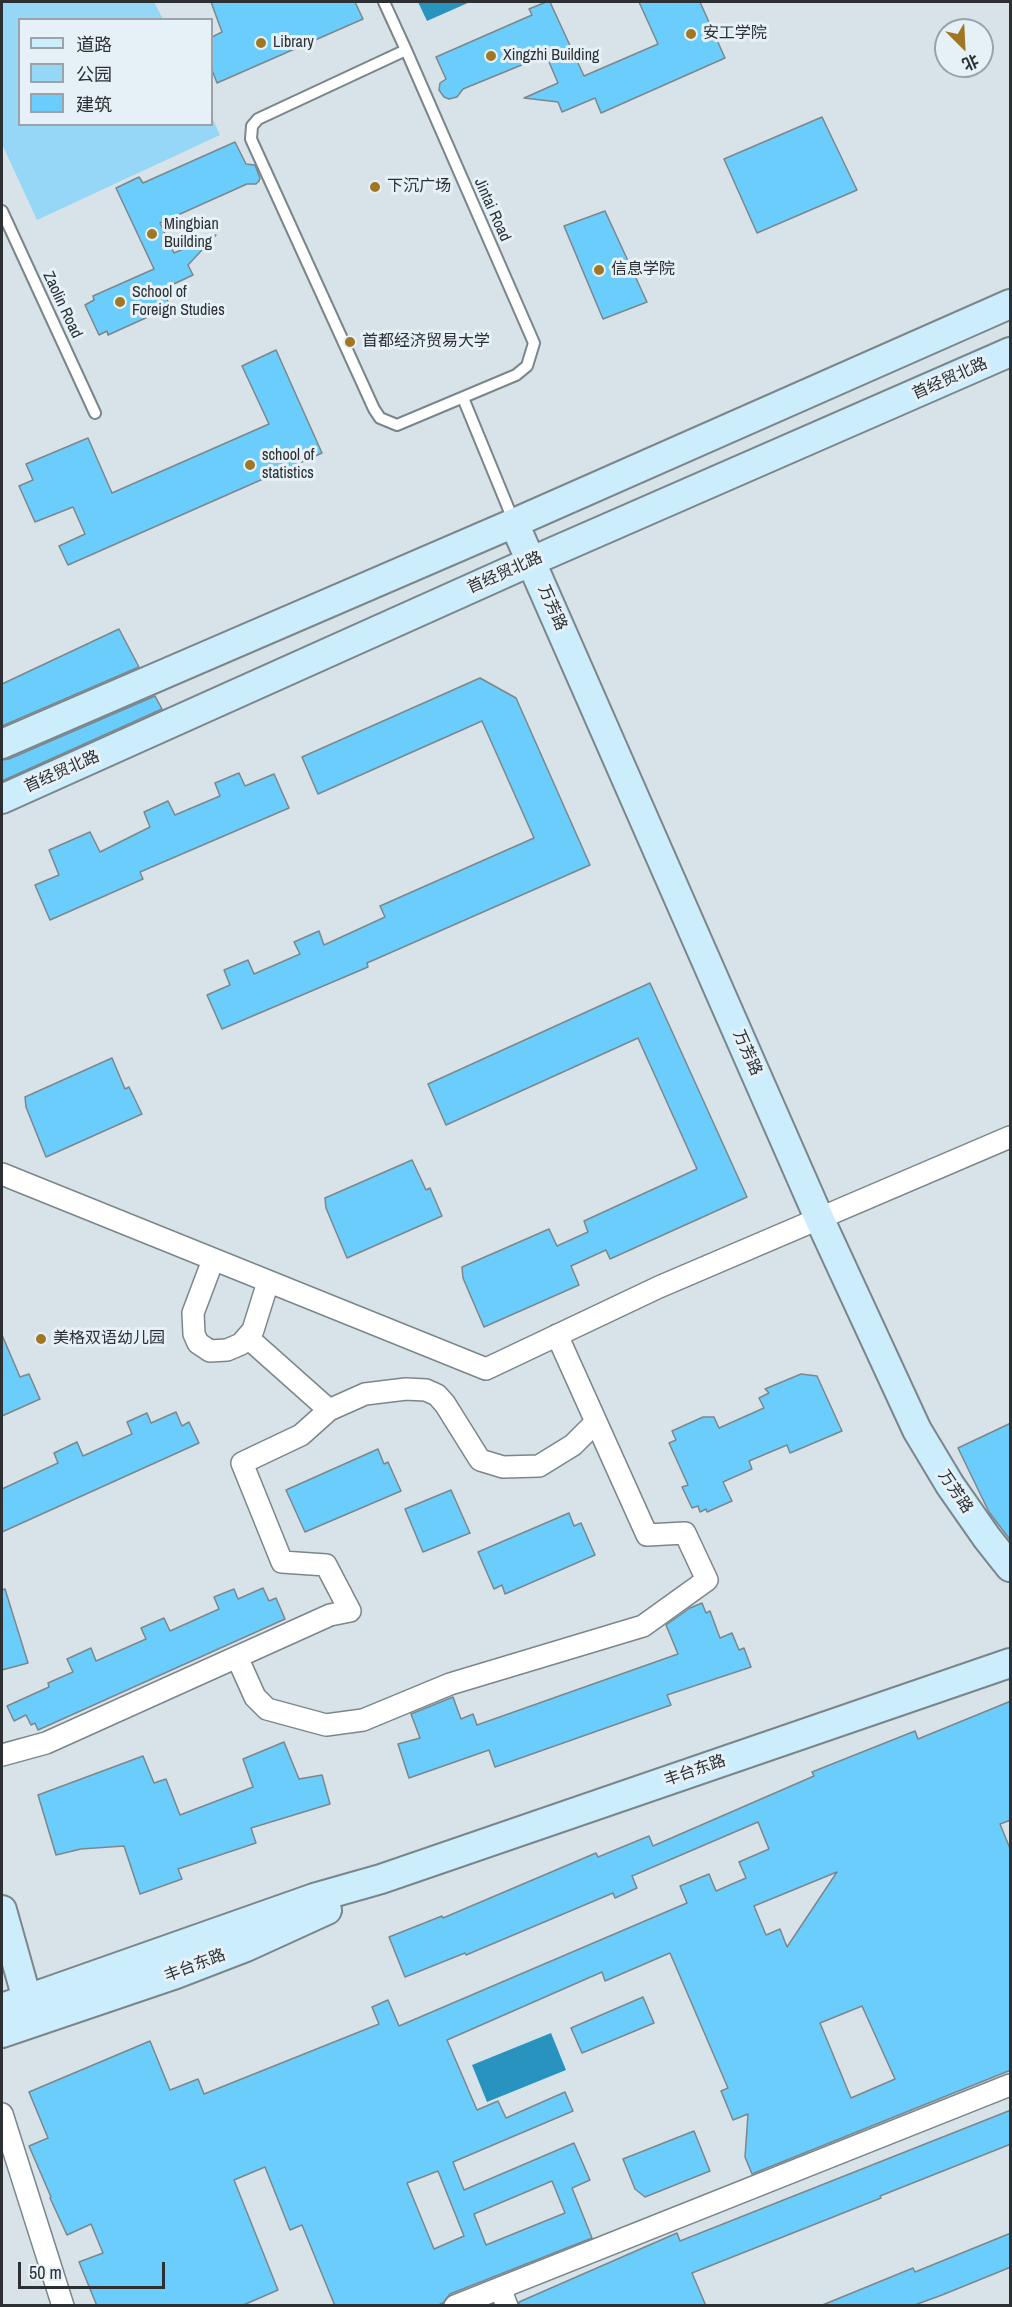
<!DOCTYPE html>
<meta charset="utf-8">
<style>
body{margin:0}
#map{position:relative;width:1012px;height:2307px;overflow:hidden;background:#d8e3e9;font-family:"Archivo Narrow","Noto Sans SC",sans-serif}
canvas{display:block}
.frame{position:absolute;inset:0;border:3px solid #2c3033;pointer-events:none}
.legend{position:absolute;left:18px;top:18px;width:195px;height:108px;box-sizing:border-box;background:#e5f0f7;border:2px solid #9ba3a9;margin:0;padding:8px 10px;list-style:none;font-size:18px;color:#2c3033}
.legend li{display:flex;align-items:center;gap:12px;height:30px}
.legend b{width:30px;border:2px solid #9ba3a9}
.north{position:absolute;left:934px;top:18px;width:60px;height:60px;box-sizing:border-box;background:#e5f0f7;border:2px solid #9ba3a9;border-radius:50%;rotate:156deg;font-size:16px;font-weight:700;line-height:24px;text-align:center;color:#2c3033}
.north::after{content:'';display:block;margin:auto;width:21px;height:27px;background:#a07725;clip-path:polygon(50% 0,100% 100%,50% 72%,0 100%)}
.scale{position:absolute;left:18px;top:2262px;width:147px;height:27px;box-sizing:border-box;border:3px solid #2c3033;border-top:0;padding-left:8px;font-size:18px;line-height:21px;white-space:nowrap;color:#2c3033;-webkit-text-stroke:4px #e5f0f7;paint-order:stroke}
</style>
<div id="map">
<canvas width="1012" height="2307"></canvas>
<div class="frame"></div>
<ul class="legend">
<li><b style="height:8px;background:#ccedfc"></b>道路</li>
<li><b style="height:16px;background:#96d6f6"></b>公园</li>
<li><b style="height:16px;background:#6acdfb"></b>建筑</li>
</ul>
<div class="north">北</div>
<div class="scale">50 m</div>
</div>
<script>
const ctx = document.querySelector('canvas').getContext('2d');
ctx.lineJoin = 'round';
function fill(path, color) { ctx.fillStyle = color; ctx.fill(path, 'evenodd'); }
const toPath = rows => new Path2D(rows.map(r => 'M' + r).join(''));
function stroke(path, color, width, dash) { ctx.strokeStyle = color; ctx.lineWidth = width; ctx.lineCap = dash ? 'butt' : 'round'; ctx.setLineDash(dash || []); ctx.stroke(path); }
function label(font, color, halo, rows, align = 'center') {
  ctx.font = font + ' "Archivo Narrow","Noto Sans SC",sans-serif'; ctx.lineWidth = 6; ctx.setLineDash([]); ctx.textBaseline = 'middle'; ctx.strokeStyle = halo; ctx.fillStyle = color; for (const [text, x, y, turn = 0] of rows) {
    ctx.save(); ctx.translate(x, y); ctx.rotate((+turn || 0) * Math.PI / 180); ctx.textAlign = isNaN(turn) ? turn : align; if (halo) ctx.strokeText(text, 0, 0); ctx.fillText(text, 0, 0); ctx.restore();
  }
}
fill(toPath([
 [2,2,154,2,163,19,20,20,20,124,212,124,212,117,220,135,37,220,2,144]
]), '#96d6f6');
fill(toPath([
 [418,2,470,2,427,21],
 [551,2033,566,2070,487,2102,472,2065]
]), '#2893bf');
const building = toPath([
 [211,2,355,2,363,19,217,83,212,70,212,37,222,32,211,2],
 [546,2,550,2,584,76,658,44,639,2,700,2,725,58,601,113,595,98,562,112,558,102,524,98,558,83,546,55,463,89,457,97,449,99,444,97,439,90,440,83,446,79,436,57,532,15,529,9,546,2],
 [822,117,857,190,757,233,724,159,822,117],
 [235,142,246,164,255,165,260,178,259,181,256,184,247,184,160,223,174,253,216,235,188,265,193,275,163,289,170,307,108,335,107,331,99,335,85,305,94,300,93,296,154,269,116,188,139,177,143,183,235,142],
 [605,211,647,302,603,319,564,226,605,211],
 [276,350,322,453,68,565,59,546,85,534,73,507,35,522,19,486,33,480,26,464,88,438,112,493,269,424,242,366,276,350],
 [119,629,139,667,2,726,2,684,119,629],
 [480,678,516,698,590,865,367,963,368,967,222,1029,207,995,230,985,224,970,248,960,254,974,300,954,294,942,319,931,324,945,385,917,380,906,534,838,482,721,318,794,302,757,480,678],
 [155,696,162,709,2,781,2,760,9,759,155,696],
 [239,773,245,786,274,774,289,808,140,872,143,879,50,920,35,885,59,875,49,850,90,832,100,852,150,827,144,812,168,801,175,815,220,796,215,783,239,773],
 [650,983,747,1197,610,1259,606,1250,571,1266,579,1285,484,1327,463,1278,462,1267,549,1229,557,1246,588,1232,584,1221,697,1169,638,1038,446,1125,428,1084,650,983],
 [112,1058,125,1089,129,1087,142,1114,46,1157,26,1107,25,1097,112,1058],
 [412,1160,426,1190,430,1188,442,1216,347,1258,326,1208,325,1198,412,1160],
 [2,1335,20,1377,29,1374,40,1399,2,1416,2,1335],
 [801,1374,817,1376,842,1431,790,1453,787,1445,749,1461,752,1469,723,1482,732,1501,707,1512,706,1509,700,1512,698,1506,692,1508,682,1487,688,1485,669,1443,676,1440,672,1431,703,1417,714,1417,719,1428,764,1408,759,1398,769,1393,765,1389,801,1374],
 [176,1412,182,1426,189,1422,199,1443,2,1532,2,1489,58,1463,54,1453,77,1442,83,1456,132,1434,127,1422,147,1413,151,1423,176,1412],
 [1011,1423,1011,1541,989,1512,958,1448,1011,1423],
 [378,1449,384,1464,388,1462,401,1491,305,1532,286,1490,378,1449],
 [451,1490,470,1533,423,1552,405,1509,451,1490],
 [569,1513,574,1526,581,1523,595,1555,505,1594,502,1585,494,1589,478,1552,569,1513],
 [263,1588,269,1601,276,1598,285,1619,38,1730,35,1723,31,1725,26,1715,14,1721,7,1706,49,1687,48,1683,73,1672,67,1659,91,1648,96,1661,146,1639,141,1628,164,1618,170,1631,219,1609,214,1597,234,1589,238,1599,263,1588],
 [5,1589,28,1663,2,1670,2,1590,5,1589],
 [702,1603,706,1613,710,1611,720,1638,732,1633,739,1650,744,1648,751,1667,667,1695,671,1705,495,1767,489,1750,409,1778,398,1744,420,1738,411,1714,453,1697,461,1719,473,1714,477,1725,678,1654,666,1625,690,1608,702,1603],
 [1011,1701,1011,1820,1000,1824,1011,1851,1011,2070,752,2174,745,2157,748,2114,733,2120,721,2091,728,2088,670,1953,605,1981,602,1972,447,2040,477,2110,498,2101,506,2118,565,2092,573,2111,453,2162,464,2190,574,2143,590,2180,572,2188,592,2238,450,2294,443,2303,436,2306,335,2306,302,2225,290,2230,265,2167,234,2180,278,2290,241,2306,97,2306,79,2262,103,2253,91,2224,67,2235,50,2198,51,2197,29,2146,48,2138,29,2092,150,2041,170,2090,198,2079,204,2094,379,2024,372,2007,388,2000,399,2026,687,1903,680,1886,709,1874,716,1891,746,1878,739,1862,769,1849,758,1822,632,1876,637,1888,615,1898,613,1893,466,1955,465,1953,405,1977,389,1937,442,1916,443,1918,596,1853,598,1857,649,1836,653,1846,814,1776,812,1772,915,1731,918,1739,1011,1701],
 [837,1872,787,1947,780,1929,766,1935,754,1906,837,1872],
 [862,2006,895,2079,851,2098,820,2023,862,2006],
 [438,2171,464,2236,434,2249,407,2183,438,2171],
 [552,2181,565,2213,486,2245,474,2214,552,2181],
 [284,1742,299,1779,322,1775,330,1804,251,1828,256,1843,178,1869,182,1879,140,1894,124,1846,81,1849,56,1855,38,1795,143,1756,154,1783,166,1779,180,1815,253,1787,243,1759,284,1742],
 [643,1997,654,2023,582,2053,571,2028,643,1997],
 [1011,2110,1011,2144,880,2196,881,2198,692,2273,706,2306,519,2306,519,2302,677,2233,680,2241,1011,2110],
 [694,2131,710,2171,645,2197,635,2189,623,2159,694,2131],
 [1011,2233,1011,2267,942,2295,912,2306,820,2306,913,2268,915,2272,1011,2233]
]);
fill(building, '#6acdfb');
stroke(building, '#7c878c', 1.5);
const lane = toPath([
 [384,2,406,50,534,343,527,366,516,375,397,425,380,418,374,409,251,139,252,126,258,119,406,50],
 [2,211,95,413],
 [463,398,514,522]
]);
const street = toPath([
 [2,1174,486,1369,659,1287,1010,1137],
 [213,1260,193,1313,194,1334,198,1343,210,1351,227,1350,241,1344,253,1330,268,1282],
 [247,1337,329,1410],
 [237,1657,255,1697,267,1709,326,1725,363,1720,450,1684,643,1626,707,1580,685,1533,647,1535,557,1335],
 [2,1755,46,1743,330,1615,350,1611,326,1565,282,1562,242,1463,301,1435,329,1410,365,1394,406,1389,426,1390,437,1395,445,1404,480,1460,503,1467,539,1466,573,1445,596,1422],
 [2,2114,63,2306],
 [500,2288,507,2306],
 [455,2306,1010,2085]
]);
const secondary = toPath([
 [514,523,819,1218,917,1430,950,1485,987,1538,1010,1567],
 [2,744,514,523,1010,304],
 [2,799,532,561,1010,352],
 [2,1910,27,1999],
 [2,2008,314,1898,381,1879,1010,1663],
 [2,2033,176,1974,246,1947,327,1910]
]);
stroke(lane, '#7b868b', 14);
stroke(street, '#7b868b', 24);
stroke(secondary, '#7b868b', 32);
stroke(lane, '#fff', 10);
stroke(street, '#fff', 21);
stroke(secondary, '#ccedfc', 28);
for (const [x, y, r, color] of [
 [691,34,6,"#a07725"],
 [261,43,6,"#a07725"],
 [491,56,6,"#a07725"],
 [375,187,6,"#a07725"],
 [152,234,6,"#a07725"],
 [599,270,6,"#a07725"],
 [120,302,6,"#a07725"],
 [350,342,6,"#a07725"],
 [250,465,6,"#a07725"],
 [41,1339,6,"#a07725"]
]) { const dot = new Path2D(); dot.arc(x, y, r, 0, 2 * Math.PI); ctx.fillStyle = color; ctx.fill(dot); stroke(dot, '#e5f0f7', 2); }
label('16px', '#2c3033', '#e5f0f7', [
 ["安工学院",703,34],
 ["Library",273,43],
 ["Xingzhi Building",503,56],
 ["下沉广场",387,187],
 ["Mingbian",164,225],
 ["Building",164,243],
 ["信息学院",611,270],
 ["School of",132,293],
 ["Foreign Studies",132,311],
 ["首都经济贸易大学",362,342],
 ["school of",262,456],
 ["statistics",262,474],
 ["美格双语幼儿园",53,1339]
], 'left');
label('16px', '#2c3033', '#e5f0f7', [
 ["Jintai Road",492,210,66],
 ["Zaolin Road",62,305,65],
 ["首经贸北路",950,379,-24],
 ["首经贸北路",505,573,-24],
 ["万芳路",552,608,66],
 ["首经贸北路",62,772,-24],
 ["万芳路",747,1053,66],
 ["万芳路",955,1492,56],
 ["丰台东路",695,1771,-19],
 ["丰台东路",195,1966,-21]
]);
</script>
